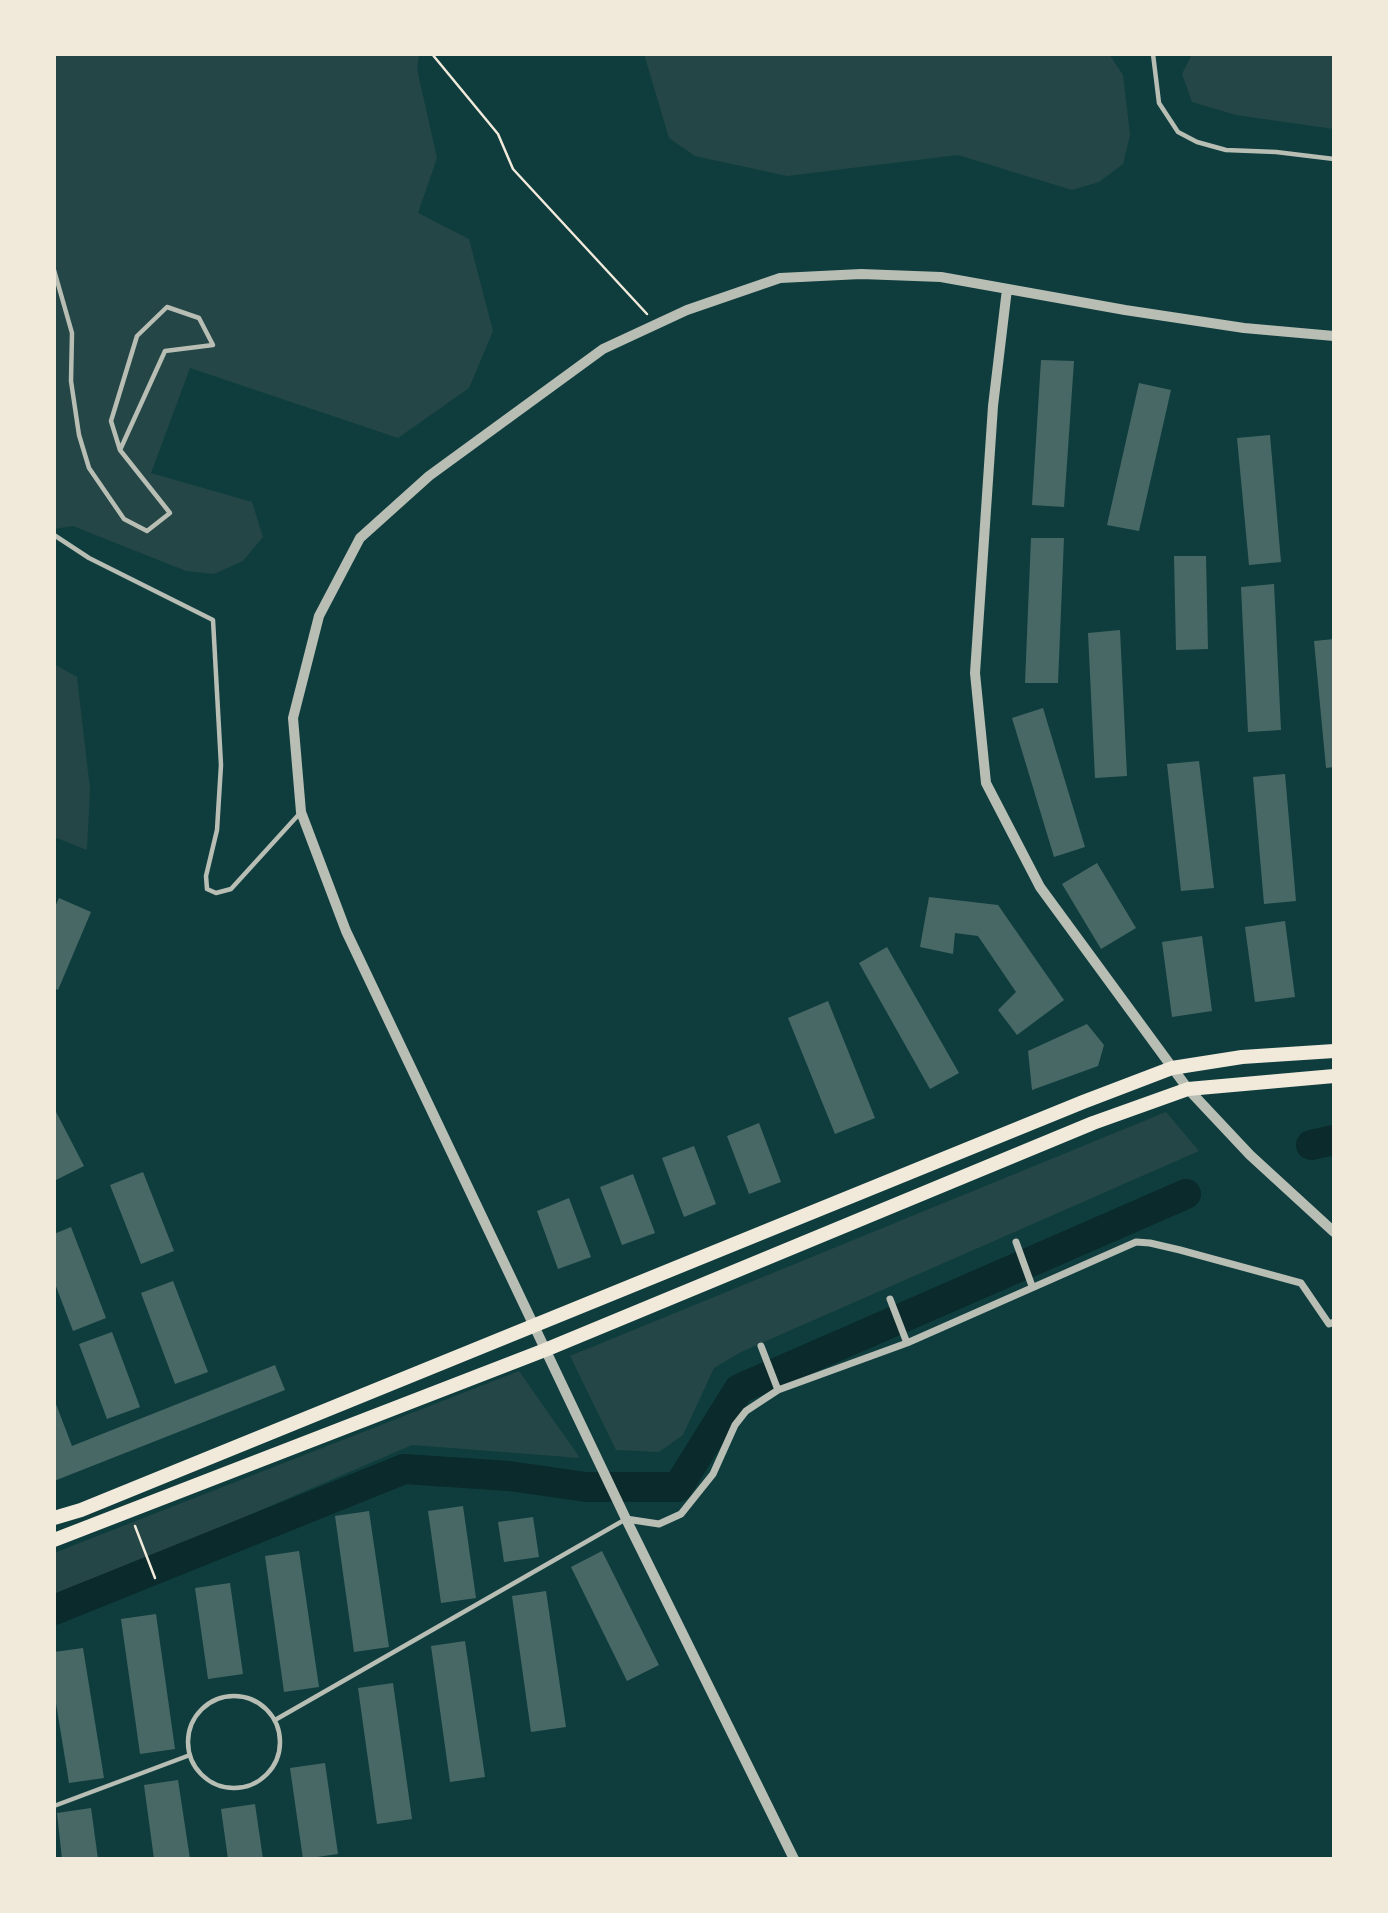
<!DOCTYPE html>
<style>
body{margin:0}
#map{position:relative;width:1388px;height:1913px;overflow:hidden;background:#0f3d3e;font-family:"Alegreya Sans",sans-serif}
canvas{display:block}
.frame{position:absolute;inset:0;border:56px solid #f1e9da;pointer-events:none}
</style>
<div id="map">
<canvas width="1388" height="1913"></canvas>
<div class="frame"></div>
</div>
<script>
const ctx = document.querySelector('canvas').getContext('2d');
ctx.lineJoin = 'round';
function fill(path, color) { ctx.fillStyle = color; ctx.fill(path, 'evenodd'); }
const toPath = rows => new Path2D(rows.map(r => 'M' + r).join(''));
function stroke(path, color, width, dash) { ctx.strokeStyle = color; ctx.lineWidth = width; ctx.lineCap = dash ? 'butt' : 'round'; ctx.setLineDash(dash || []); ctx.stroke(path); }
fill(toPath([
 [54,54,419,54,417,69,437,158,418,213,469,239,493,331,469,388,398,438,190,368,151,473,252,502,263,537,243,561,214,574,186,571,73,526,54,529],
 [644,54,1109,54,1123,75,1130,135,1123,164,1099,182,1072,190,958,155,787,176,695,156,669,138],
 [1192,54,1334,54,1334,129,1236,115,1192,102,1182,74],
 [54,664,77,677,90,789,87,850,54,837],
 [1166,1112,1199,1151,741,1352,714,1368,683,1435,659,1452,616,1450,570,1356],
 [519,1371,580,1458,412,1445,54,1599,54,1553]
]), '#244646');
stroke(toPath([
 [1311,1145,1334,1140],
 [54,1610,404,1469,509,1476,586,1487,678,1487,739,1389,1186,1194]
]), '#0a2a2b', 30);
fill(toPath([
 [1041,360,1074,361,1064,507,1032,505],
 [1139,383,1171,390,1139,531,1107,525],
 [1270,435,1281,562,1249,565,1237,438],
 [1031,538,1064,538,1058,683,1025,683],
 [1174,556,1206,556,1208,649,1176,650],
 [1274,584,1281,730,1248,732,1241,587],
 [1120,630,1127,776,1095,778,1088,633],
 [1334,639,1334,767,1326,768,1314,641],
 [1043,708,1085,847,1054,857,1012,718],
 [1199,761,1214,888,1181,891,1167,764],
 [1285,774,1296,901,1264,904,1253,777],
 [1097,863,1136,928,1101,949,1062,884],
 [929,897,998,905,1064,1000,1017,1035,998,1010,1016,992,978,936,955,933,953,954,920,947],
 [59,898,91,912,58,990,54,988,54,909],
 [1285,921,1295,997,1255,1002,1245,927],
 [1202,936,1212,1011,1172,1017,1162,942],
 [887,947,959,1073,930,1089,859,963],
 [828,1001,875,1118,835,1134,788,1018],
 [1087,1024,1104,1045,1098,1066,1032,1090,1028,1051],
 [54,1108,84,1166,54,1181],
 [759,1123,781,1182,749,1194,727,1136],
 [694,1146,716,1204,684,1217,662,1158],
 [143,1172,174,1251,141,1264,110,1185],
 [633,1174,655,1233,622,1245,600,1187],
 [569,1198,591,1257,558,1269,537,1211],
 [71,1227,106,1318,73,1331,54,1281,54,1234],
 [173,1281,208,1372,175,1384,141,1293],
 [112,1332,140,1407,107,1419,79,1344],
 [275,1365,285,1390,54,1481,54,1399,72,1446],
 [463,1506,476,1598,441,1603,428,1511],
 [369,1511,389,1647,354,1652,335,1516],
 [533,1517,539,1557,504,1562,498,1522],
 [299,1551,319,1687,284,1692,265,1556],
 [602,1551,659,1665,627,1681,571,1567],
 [230,1583,243,1674,208,1679,195,1588],
 [546,1591,566,1727,531,1732,512,1596],
 [156,1614,175,1749,140,1754,121,1619],
 [465,1641,485,1777,450,1782,431,1646],
 [83,1648,104,1778,69,1783,54,1691,54,1652],
 [393,1683,412,1819,377,1824,358,1688],
 [325,1763,338,1854,303,1859,290,1768],
 [178,1780,190,1859,154,1859,144,1785],
 [255,1804,263,1859,228,1859,221,1809],
 [91,1808,98,1859,62,1859,57,1813]
]), '#486865');
stroke(toPath([
 [432,54,498,134,513,169,647,314],
 [135,1526,155,1578]
]), '#f1e9da', 2.5);
stroke(toPath([
 [1153,54,1159,103,1178,132,1197,142,1226,150,1276,152,1334,159],
 [54,270,72,333,71,381,79,435,89,468,124,519,147,531,170,513,120,450,111,421,137,336,167,307,199,318,213,345,165,351,120,450],
 [54,535,89,558,213,620,221,765,217,830,206,876,207,889,216,893,231,889,301,812],
 '188 1742a46 46 0 1 1 92 0a46 46 0 1 1-92 0Z',
 [275,1720,626,1519],
 [54,1806,190,1755]
]), '#b8beb3', 4.5);
stroke(toPath([
 [1016,1242,1032,1286],
 [890,1299,907,1343],
 [761,1346,778,1390],
 [626,1519,659,1524,681,1514,713,1474,735,1425,746,1411,778,1390,907,1343,1136,1242,1150,1243,1180,1250,1301,1283,1329,1324,1334,1322]
]), '#b8beb3', 7);
stroke(toPath([
 [1007,289,993,406,975,673,986,783,1040,887,1188,1089,1250,1155,1334,1232],
 [794,1859,626,1519,346,931,301,812,293,718,319,616,360,538,429,476,603,349,687,310,780,278,861,274,941,277,1125,310,1244,328,1334,336]
]), '#b8beb3', 10);
stroke(toPath([
 [54,1518,81,1510,1083,1102,1172,1068,1242,1057,1334,1051],
 [54,1540,545,1350,1093,1123,1188,1089,1334,1076]
]), '#f1e9da', 14);
</script>
